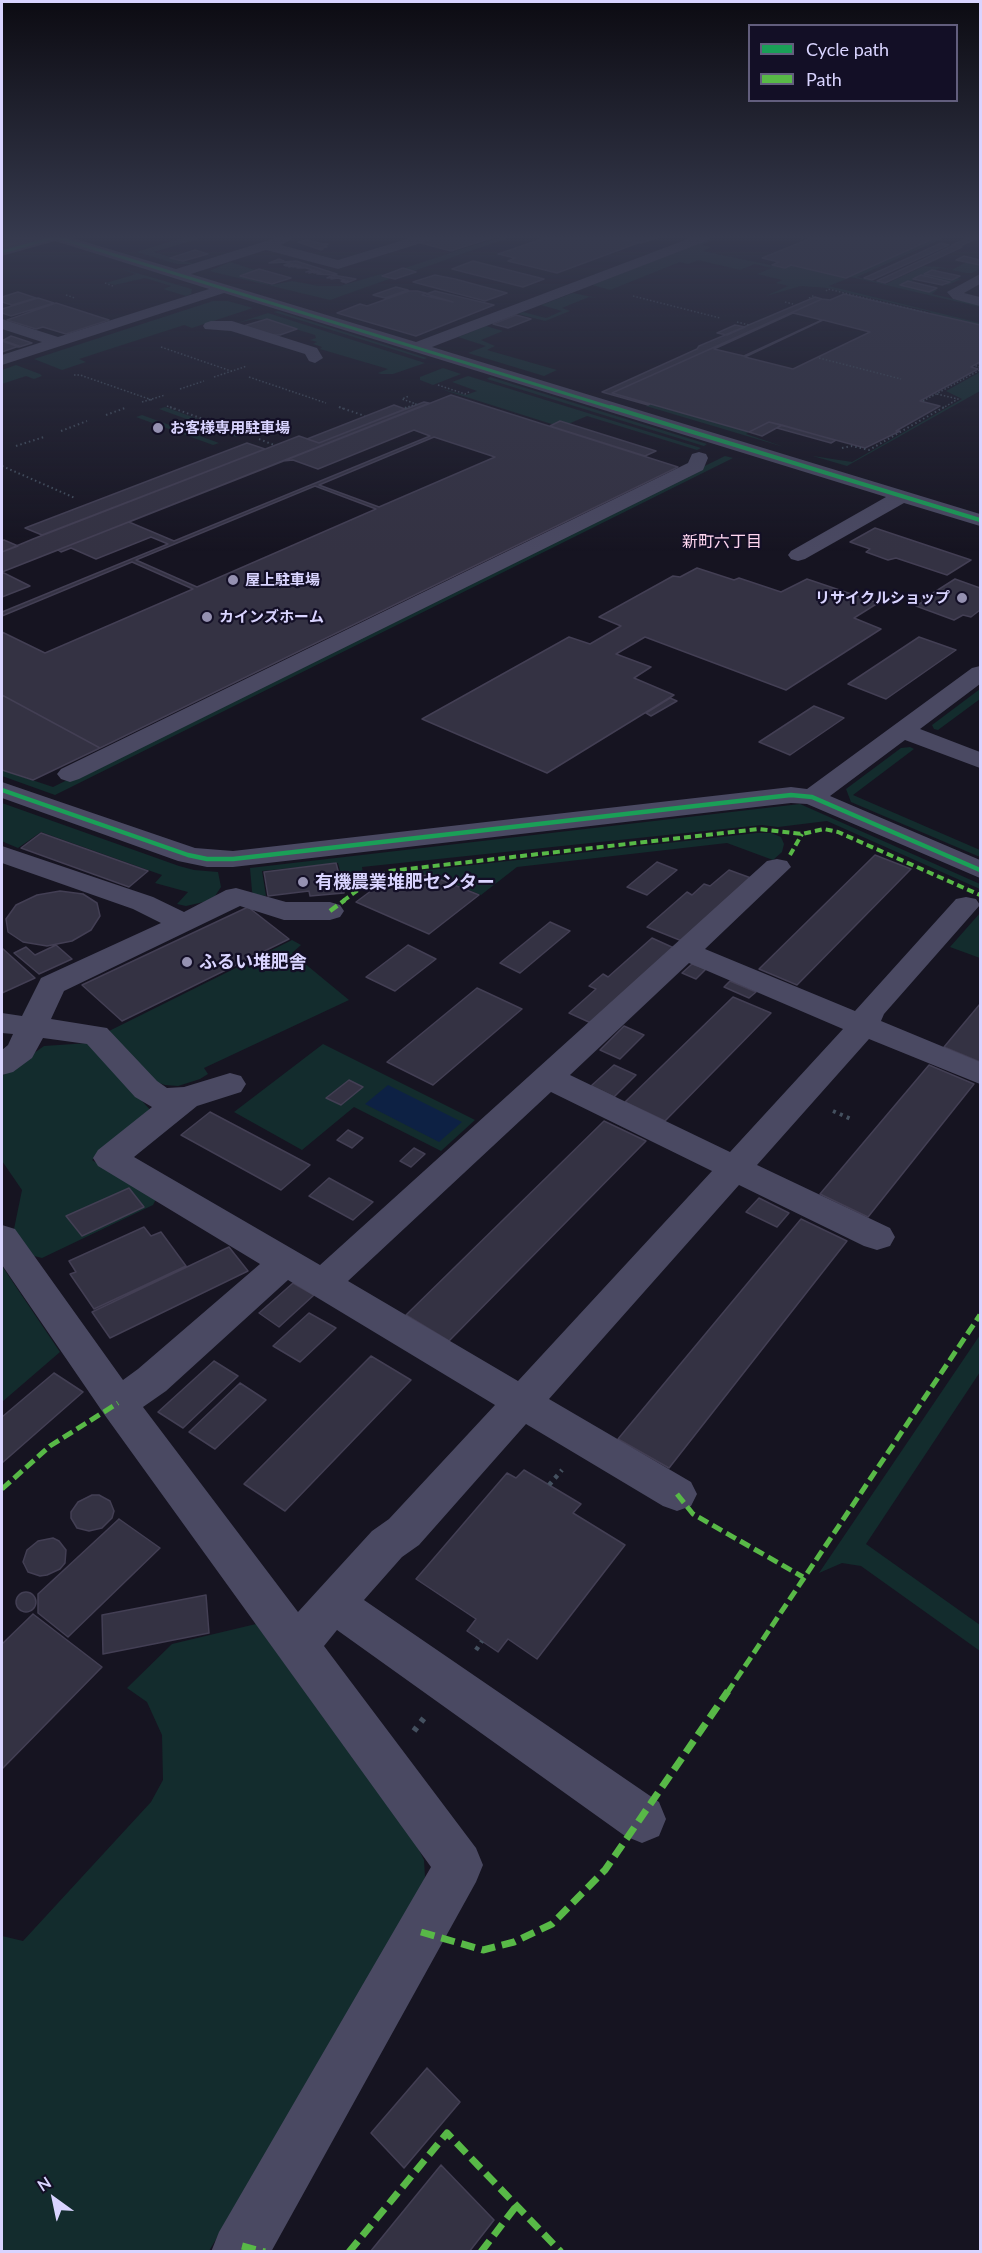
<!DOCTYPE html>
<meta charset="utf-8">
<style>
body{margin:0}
#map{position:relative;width:982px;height:2253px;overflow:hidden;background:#161421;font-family:Lato,sans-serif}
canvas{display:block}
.frame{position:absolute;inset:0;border:3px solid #d9d4ff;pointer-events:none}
.legend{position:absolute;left:748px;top:24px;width:210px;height:78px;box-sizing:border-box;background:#130f26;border:2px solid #625e7d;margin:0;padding:8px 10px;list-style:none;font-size:18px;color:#d9d4ff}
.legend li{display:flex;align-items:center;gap:12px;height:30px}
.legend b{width:30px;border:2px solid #625e7d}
.north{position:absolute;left:24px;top:2169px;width:60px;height:60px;-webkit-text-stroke:4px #130f26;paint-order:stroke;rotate:327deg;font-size:16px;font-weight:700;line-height:24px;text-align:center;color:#d9d4ff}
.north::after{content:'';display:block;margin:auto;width:21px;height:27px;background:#d9d4ff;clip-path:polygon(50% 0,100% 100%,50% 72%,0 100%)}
</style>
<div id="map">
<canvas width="982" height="2253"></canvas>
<div class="frame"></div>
<ul class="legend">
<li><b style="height:8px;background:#1a9f57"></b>Cycle path</li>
<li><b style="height:8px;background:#58b947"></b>Path</li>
</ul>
<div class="north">N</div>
</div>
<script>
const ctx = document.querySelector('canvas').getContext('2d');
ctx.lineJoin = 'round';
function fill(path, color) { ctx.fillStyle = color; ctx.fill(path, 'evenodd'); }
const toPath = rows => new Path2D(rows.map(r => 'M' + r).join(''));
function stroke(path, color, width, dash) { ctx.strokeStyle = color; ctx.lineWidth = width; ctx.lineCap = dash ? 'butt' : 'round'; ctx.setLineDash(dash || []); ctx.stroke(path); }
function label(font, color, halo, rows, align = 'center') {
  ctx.font = font + ' Lato,"Noto Sans JP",sans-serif'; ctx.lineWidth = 4.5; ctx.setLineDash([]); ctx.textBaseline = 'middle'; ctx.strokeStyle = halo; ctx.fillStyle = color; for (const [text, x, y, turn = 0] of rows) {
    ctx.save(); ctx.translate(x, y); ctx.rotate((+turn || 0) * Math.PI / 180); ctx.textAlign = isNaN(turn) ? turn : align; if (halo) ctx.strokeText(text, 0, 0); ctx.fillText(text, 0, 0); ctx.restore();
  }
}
fill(toPath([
 [186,237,204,237,154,252,194,264,177,264,136,252],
 [505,237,508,238,411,272,402,269,471,246],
 [937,237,946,237,857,277,886,284,924,266,940,267,951,270,967,262,980,265,980,269,972,273,966,273,940,268,934,271,961,279,948,285,916,279,910,282,935,288,937,290,932,294,980,305,980,307,851,277,829,286,980,323,980,327,928,315,931,312,827,288,801,286,766,296,788,286,776,283,782,280,757,274,771,268,755,264,740,270,698,260,688,264,680,262,610,290,592,285,710,239,712,240,702,245,711,247,703,251,784,268,791,265,846,277],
 [230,262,255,270,240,276,271,285,292,281,319,286,340,286,381,274,395,277,330,300,209,271],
 [116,267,192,289,191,294,186,296,163,289,171,286,145,278,115,285,106,283,136,274],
 [573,293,597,298,589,297,562,308,570,311,545,321,518,314,523,312,546,318,562,311,541,305],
 [213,301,228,301,253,308,192,328,184,325,79,359,86,362,62,370,34,359],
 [278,311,405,351,427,358,424,359,274,312],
 [268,313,425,363,393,374,381,374,378,373,388,369,320,349,322,347,313,344,317,342,310,340,316,338,315,335,266,320,254,319,237,323],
 [486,326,503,331,481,340,495,346,487,350,557,370,544,376,468,353,486,346,458,337],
 [16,365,40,374,42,376,34,379,26,376,2,384,2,370],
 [443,368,461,374,433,385,420,380,420,377],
 [980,372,980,391,847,466,813,456,852,462,962,399,946,391],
 [468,376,701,448,697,450,587,416,561,427,441,389,466,395,477,391,452,382],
 [490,377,707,444,704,446,487,379],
 [650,404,749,432,746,434,784,447,646,406],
 [165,407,242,435,236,437,159,409],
 [142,415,219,443,213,445,136,417],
 [725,456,733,458,55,795,2,776,2,770,53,787],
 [980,689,980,699,938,730,934,729,932,725],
 [910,747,914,749,853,795,980,850,980,857,851,802,846,789,901,748],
 [2,803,179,866,194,870,218,872,221,887,215,896,208,901,186,906,177,904,188,892,155,883,162,875,41,832,18,848,6,843,2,841],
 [800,804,980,884,980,889,827,821,778,827,762,825,362,867,363,873,357,883,345,889,338,863,262,871,266,896,253,894,252,891,250,868],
 [756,833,771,833,781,837,784,844,782,852,773,860,727,843,517,867,481,895,430,874,388,878,393,874],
 [980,913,980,958,950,947],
 [292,940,301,945,292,953,349,1000,204,1068,208,1074,200,1079,178,1086,165,1085,154,1081,107,1032],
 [89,1043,154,1114,92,1160,156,1199,153,1205,42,1258,34,1256,14,1229,22,1190,2,1161,2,1076,44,1046],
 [323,1044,475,1120,441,1151,354,1107,302,1150,234,1112],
 [2,1266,60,1352,2,1402],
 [980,1335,980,1372,866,1544,980,1625,980,1651,861,1566,842,1563,819,1573],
 [256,1624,416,1844,424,1860,425,1877,421,1894,209,2251,2,2252,2,1936,23,1941,151,1802,163,1780,162,1735,147,1702,127,1688,172,1644]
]), '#132c2d');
fill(toPath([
 [388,1085,462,1122,439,1142,365,1104]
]), '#0d2144');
const building = toPath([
 [437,237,441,238,494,237,451,251,421,243,437,237],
 [548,237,611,237,638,243,557,273,508,261,515,258,498,254,548,237],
 [611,237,659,237,641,243,611,237],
 [814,237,937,237,846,278,791,265,785,268,772,265,779,262,762,258,814,237],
 [970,237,980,237,960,246,952,245,970,237],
 [307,240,323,244,328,244,324,246,327,247,319,248,323,249,321,250,298,242,307,240],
 [941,243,949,245,872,280,864,278,941,243],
 [954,245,962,247,885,283,877,281,954,245],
 [195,250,208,254,183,261,170,258,195,250],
 [964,256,980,260,980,265,956,260,964,256],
 [279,259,284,261,283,262,296,261,337,274,333,275,356,279,346,283,344,282,348,281,343,282,341,281,345,280,338,278,331,279,335,277,327,278,333,275,317,274,321,272,314,273,318,271,309,273,315,270,306,272,313,270,306,268,297,268,301,266,293,267,298,265,289,267,296,265,289,266,287,266,293,264,286,266,284,265,290,263,285,262,269,263,279,259],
 [473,261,544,279,523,287,452,269,473,261],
 [403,268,416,272,395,279,382,276,403,268],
 [259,269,291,278,272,284,240,276,259,269],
 [932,270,960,276,952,280,924,274,932,270],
 [435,275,455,279,507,293,485,301,413,282,435,275],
 [921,275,950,282,942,285,913,279,921,275],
 [908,281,937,288,929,292,900,285,908,281],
 [396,287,408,290,385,298,373,295,396,287],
 [409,291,417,291,426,293,422,295,453,302,426,294,435,291,494,305,416,336,337,313,360,304,367,306,409,291],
 [18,292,36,298,12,305,2,302,2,297,18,292],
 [844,294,980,325,980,362,971,367,978,369,920,401,940,406,896,431,900,431,865,448,769,422,749,432,612,393,822,299,830,300,844,294],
 [815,297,822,299,612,393,650,404,648,405,602,392,697,349,699,346,815,297],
 [38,298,54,303,11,316,2,313,2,309,38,298],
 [56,303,109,320,66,334,43,327,36,329,7,320,56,303],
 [793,313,822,320,744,356,714,349,793,313],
 [516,315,531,319,508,328,493,324,516,315],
 [267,319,297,329,280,335,272,335,240,327,267,319],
 [823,320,870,332,793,369,745,357,823,320],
 [735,325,745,327,727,335,717,333,735,325],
 [11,336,32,343,19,347,2,341,11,336],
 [2,340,19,346,2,352,2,340],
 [451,395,678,467,100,748,2,695,2,572,451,395],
 [424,402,429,403,2,572,2,552,33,539,299,436,319,443,424,402],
 [394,405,405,409,319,443,307,439,394,405],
 [560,421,656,451,645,456,550,426,560,421],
 [769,422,782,425,762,436,749,432,769,422],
 [782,425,831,439,836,440,831,443,777,428,782,425],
 [414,430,430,436,174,541,129,522,283,461,293,460,318,469,414,430],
 [434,437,495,457,379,507,319,485,434,437],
 [247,443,265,449,42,535,25,528,247,443],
 [315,486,376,509,197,587,136,560,315,486],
 [875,528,971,560,947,575,896,558,888,560,866,552,870,549,850,542,875,528],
 [151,537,168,544,2,612,2,597,30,586,2,572,58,550,61,552,71,548,96,559,151,537],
 [4,540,18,546,2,552,2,541,4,540],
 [132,562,193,589,45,653,2,632,2,616,132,562],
 [697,568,734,580,739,578,781,592,807,579,878,603,854,618,881,629,786,690,645,637,616,654,651,667,634,678,674,695,547,773,422,719,569,637,590,644,621,626,599,617,673,576,680,577,697,568],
 [955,579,980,588,980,610,971,617,963,615,954,620,916,606,924,601,922,600,955,579],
 [919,637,956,650,886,699,848,684,919,637],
 [2,695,100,748,33,780,2,770,2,695],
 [670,698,677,701,651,716,646,713,670,698],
 [814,706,844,718,790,755,759,742,814,706],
 [41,833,148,871,129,887,21,848,41,833],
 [875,855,911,869,797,985,759,969,875,855],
 [657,862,677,870,647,895,627,887,657,862],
 [336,863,344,893,310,896,309,891,268,896,264,872,336,863],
 [729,870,751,878,682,941,647,927,687,892,692,895,704,884,710,886,729,870],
 [429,875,479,895,429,934,356,902,387,879,429,875],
 [60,891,83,894,97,903,100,916,91,930,72,941,47,946,23,942,8,932,6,919,16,905,37,895,60,891],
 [248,907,289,939,122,1021,82,985,248,907],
 [550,922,570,931,520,973,500,963,550,922],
 [652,938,674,948,591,1023,569,1013,596,989,589,986,603,974,608,977,652,938],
 [56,945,72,959,39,974,14,953,26,947,35,955,56,945],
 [408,945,436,959,395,991,366,977,408,945],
 [2,948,35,978,2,993,2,948],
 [692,964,706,969,696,979,682,973,692,964],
 [730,981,756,992,749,998,724,987,730,981],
 [477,988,522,1009,433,1085,387,1062,477,988],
 [733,997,771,1013,665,1121,625,1102,733,997],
 [980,1004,980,1062,944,1047,980,1004],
 [624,1026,644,1035,620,1059,600,1050,624,1026],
 [614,1065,636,1075,614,1097,591,1086,614,1065],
 [929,1065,974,1084,868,1217,820,1194,929,1065],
 [349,1080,363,1087,341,1105,326,1098,349,1080],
 [210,1112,310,1165,281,1190,181,1135,210,1112],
 [604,1121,646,1141,449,1341,406,1315,604,1121],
 [348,1130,363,1138,352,1148,337,1140,348,1130],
 [414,1148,425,1154,411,1167,400,1161,414,1148],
 [329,1178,373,1202,353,1220,309,1196,329,1178],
 [129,1188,144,1207,82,1236,66,1216,129,1188],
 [759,1198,789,1213,777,1227,746,1212,759,1198],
 [801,1219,847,1241,669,1468,618,1439,801,1219],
 [144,1227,151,1236,161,1232,186,1266,94,1309,70,1274,76,1272,69,1261,144,1227],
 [229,1247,248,1271,110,1338,92,1312,229,1247],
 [293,1283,314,1295,279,1327,259,1313,293,1283],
 [309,1313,336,1328,300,1362,273,1346,309,1313],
 [371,1356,411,1380,285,1511,244,1484,371,1356],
 [214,1361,238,1376,183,1428,158,1412,214,1361],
 [54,1373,83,1392,2,1463,2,1417,54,1373],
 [240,1383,266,1400,215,1449,189,1432,240,1383],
 [524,1470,581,1504,573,1513,625,1545,537,1659,508,1639,498,1652,467,1631,476,1619,416,1579,507,1473,516,1478,524,1470],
 [92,1495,99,1495,110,1501,114,1511,112,1518,102,1528,89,1531,77,1528,71,1518,71,1512,78,1502,92,1495],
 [119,1519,160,1548,68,1637,38,1613,38,1594,119,1519],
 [53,1538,59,1541,66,1550,65,1563,60,1569,47,1575,40,1576,28,1572,23,1562,27,1550,38,1541,53,1538],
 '16 1602a10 10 0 1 1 20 0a10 10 0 1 1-20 0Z',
 [206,1595,209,1633,103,1654,102,1615,206,1595],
 [33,1614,102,1667,2,1769,2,1644,33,1614],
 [427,2068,460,2102,404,2168,371,2133,427,2068],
 [441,2165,494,2220,469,2252,370,2252,441,2165]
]);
fill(building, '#343243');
stroke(building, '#433f54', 1.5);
stroke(toPath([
 [798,237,809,239],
 [105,283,113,286],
 [826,291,828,289,928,313],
 [66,295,75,298],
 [633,296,720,318],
 [809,298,815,295],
 [785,302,793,304],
 [737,322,749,325],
 [161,347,234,372],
 [819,358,901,379],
 [980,364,976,366,980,367],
 [74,375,80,375,152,400],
 [214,377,247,366],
 [249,377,326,403],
 [438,385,465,394,469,392],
 [180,389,204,381],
 [937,394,958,399,941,409],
 [923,401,980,370],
 [142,402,165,395],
 [167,406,174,409],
 [339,407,344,409],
 [405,408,416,404,402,399,409,396]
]), '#44505f', 1.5, [1.5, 2]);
stroke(toPath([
 [170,407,244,434],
 [339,407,365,416],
 [405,408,407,407],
 [106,415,125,408],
 [61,431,87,421],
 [259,439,274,445],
 [16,446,44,437],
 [842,448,852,446,869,450,944,407],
 [2,466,75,498]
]), '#44505f', 2, [1.5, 3]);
stroke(toPath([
 [833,1111,851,1119]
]), '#44505f', 4, [3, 4.5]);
stroke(toPath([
 [549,1485,562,1470],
 [476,1650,482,1641]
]), '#44505f', 4.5, [4, 5]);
stroke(toPath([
 [414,1731,424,1718]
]), '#44505f', 6, [4.5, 7]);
fill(toPath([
 [40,237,69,237,176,269,279,237,290,237,292,239,281,245,338,260,413,237,433,237,431,240,338,269,266,250,191,274,416,342,693,237,711,237,709,240,432,347,980,514,980,526,904,503,805,559,798,561,791,559,788,555,791,551,886,497,224,293,2,365,2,355,42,342,2,329,2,319,58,337,209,289,55,241,2,256,2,248,40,237],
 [980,274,980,284,964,293,980,297,980,306,953,299,947,292,980,274],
 [211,321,232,321,317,348,323,358,315,363,309,361,305,354,231,331,205,329,203,326,205,323,211,321],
 [699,452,706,454,708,458,703,470,79,779,70,782,61,779,57,774,61,769,688,463,692,454,699,452],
 [980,666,980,684,920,729,980,752,980,768,905,740,830,796,980,860,980,878,807,804,791,803,233,867,207,867,178,861,2,798,2,782,195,848,233,851,791,787,807,789,972,668,980,666],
 [2,846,153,897,184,912,226,890,236,888,286,902,330,902,340,905,344,911,340,917,330,920,284,920,240,906,64,991,51,1019,107,1028,157,1081,167,1088,184,1087,230,1073,241,1076,246,1084,241,1092,197,1106,134,1157,320,1265,767,861,777,859,787,861,791,867,705,949,855,1011,956,899,966,897,976,899,980,905,884,1014,881,1021,980,1062,980,1084,869,1039,757,1165,890,1228,895,1237,890,1246,877,1250,864,1246,739,1185,549,1399,691,1482,697,1494,691,1506,677,1511,663,1506,526,1424,419,1545,402,1557,364,1600,659,1802,666,1819,659,1836,642,1843,625,1836,337,1630,324,1646,476,1848,483,1865,476,1882,271,2252,211,2252,219,2232,431,1867,104,1414,2,1265,2,1225,15,1229,123,1380,138,1369,260,1264,98,1166,93,1158,98,1150,152,1107,135,1097,87,1044,43,1038,32,1058,13,1072,2,1075,2,1050,8,1045,13,1034,2,1033,2,1013,22,1016,41,978,161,923,133,909,2,863,2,846],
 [689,963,843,1029,730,1152,570,1075,689,963],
 [551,1092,712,1171,518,1381,348,1281,551,1092],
 [288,1280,495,1405,389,1519,372,1531,298,1612,143,1407,166,1391,288,1280]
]), '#4a4962');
fill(toPath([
 [14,237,35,237,33,240,2,248,2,240,14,237]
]), '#67516a');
stroke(toPath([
 [790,855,802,834],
 [343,901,374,878,390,871,758,829,802,834,824,829,838,832,980,895]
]), '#58b947', 4, [7, 4]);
stroke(toPath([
 [330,911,345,900]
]), '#58b947', 4.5, [9, 4.5]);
stroke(toPath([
 [2,1489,50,1446,118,1403],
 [677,1494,693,1514,803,1577],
 [727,1693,980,1315]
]), '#58b947', 5, [11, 5]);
stroke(toPath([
 [421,1932,483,1950,514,1942,552,1924,605,1870,728,1691],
 [242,2246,265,2252],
 [349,2252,447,2133,561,2252],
 [481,2252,517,2205]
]), '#58b947', 7, [14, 7]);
stroke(toPath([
 [2,252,56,237,616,409]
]), '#1a9f57', 3);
stroke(toPath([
 [611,407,980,520]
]), '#1a9f57', 4);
stroke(toPath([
 [2,790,188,855,207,859,233,859,791,795,812,797,980,870]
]), '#1a9f57', 4.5);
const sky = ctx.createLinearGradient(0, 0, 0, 552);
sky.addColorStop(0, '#0c0b12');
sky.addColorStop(0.43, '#363a4e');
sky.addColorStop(1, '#363a4e00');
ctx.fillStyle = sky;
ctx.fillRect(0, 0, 982, 552);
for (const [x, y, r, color] of [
 [158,428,6,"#9591b1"],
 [233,580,6,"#9591b1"],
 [962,598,6,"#9591b1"],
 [207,617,6,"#9591b1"],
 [303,882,6,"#9591b1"],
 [187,962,6,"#9591b1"]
]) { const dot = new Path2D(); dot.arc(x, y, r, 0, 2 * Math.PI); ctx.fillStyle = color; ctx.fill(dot); stroke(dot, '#130f26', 2); }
label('bold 15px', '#d9d4ff', '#130f26', [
 ["お客様専用駐車場",170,428],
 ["屋上駐車場",245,580],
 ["リサイクルショップ",950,598,"right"],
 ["カインズホーム",219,617]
], 'left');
label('16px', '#ffd6f0', '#130f26', [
 ["新町六丁目",722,542]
]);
label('bold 18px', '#d9d4ff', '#130f26', [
 ["有機農業堆肥センター",315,882],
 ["ふるい堆肥舎",199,962]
], 'left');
</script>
